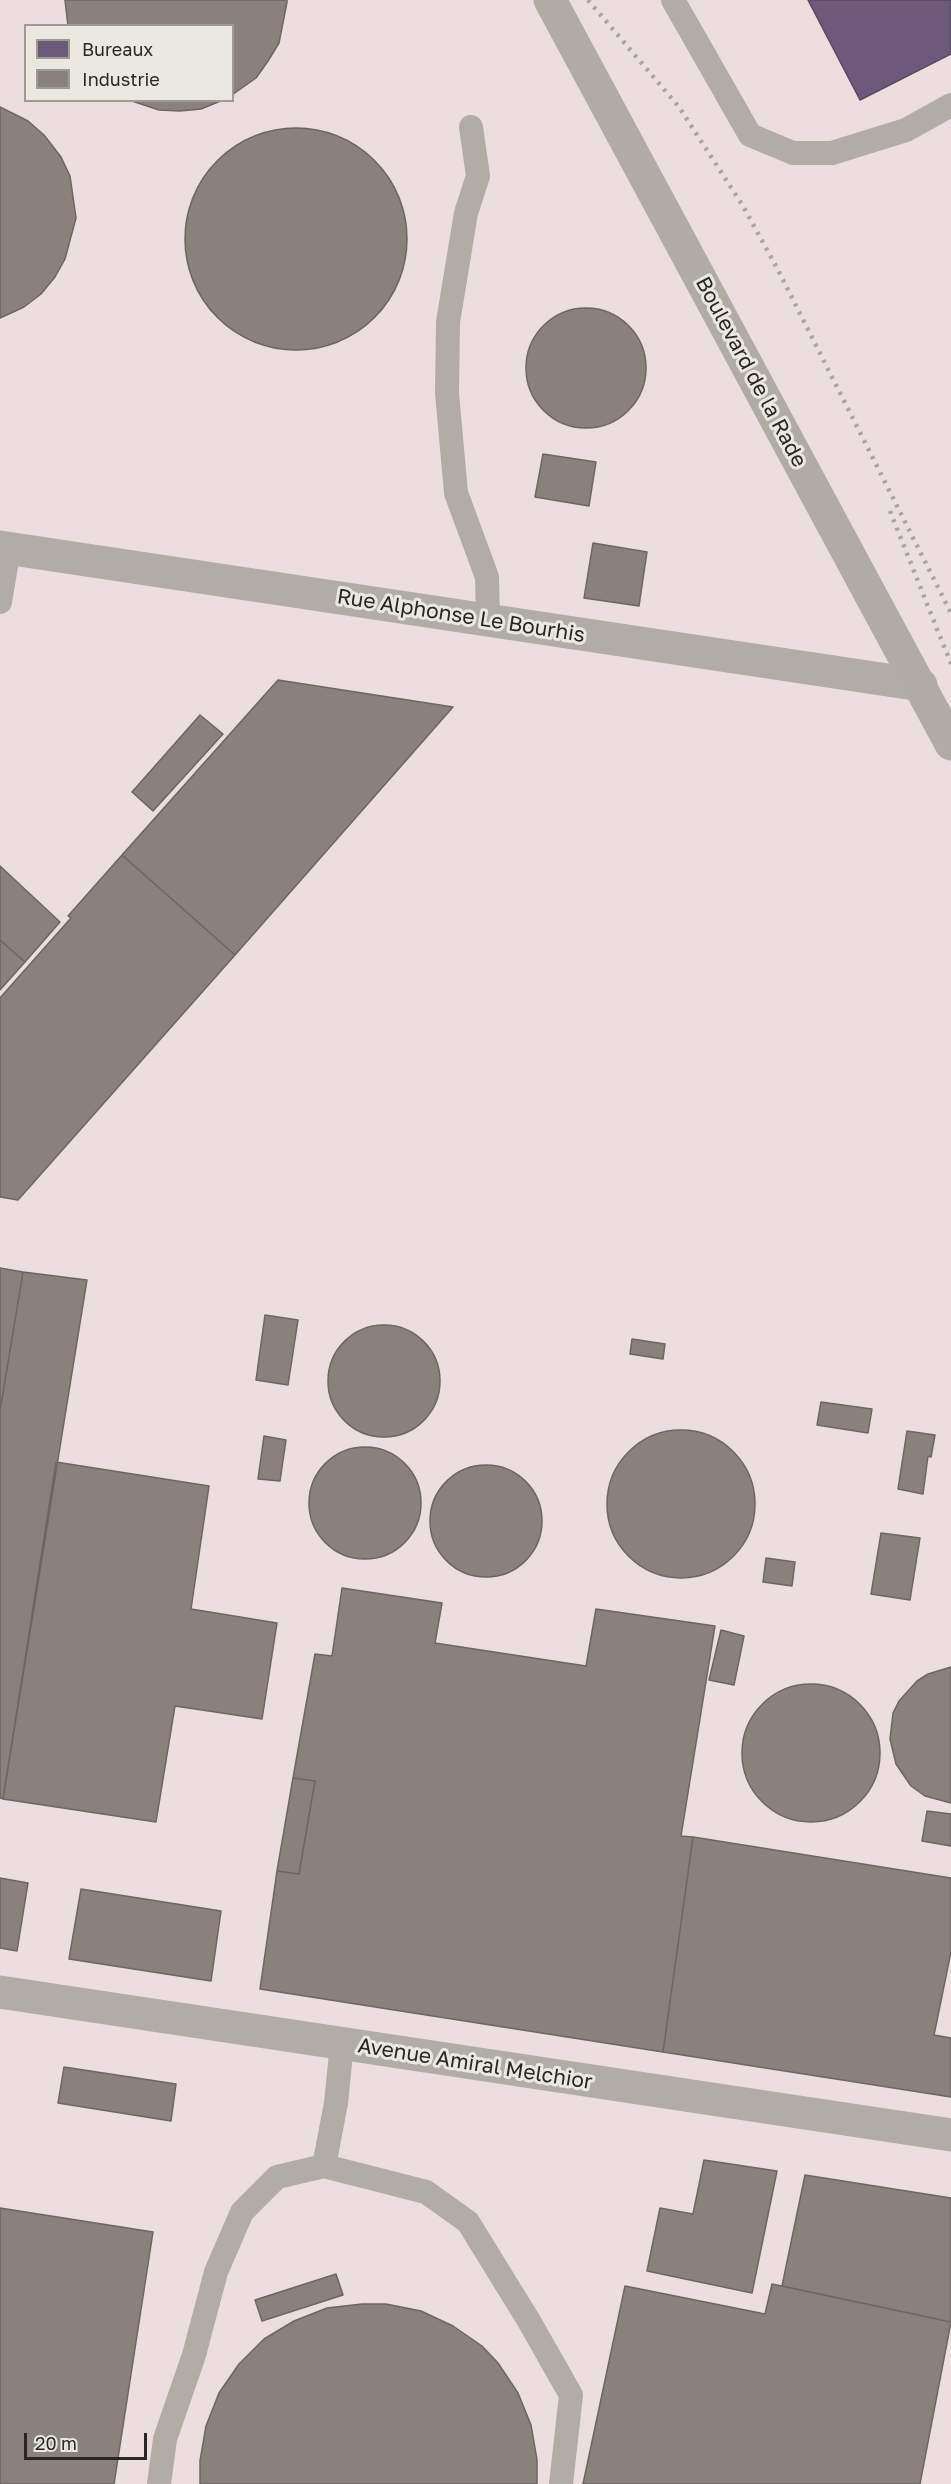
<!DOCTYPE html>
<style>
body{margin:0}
#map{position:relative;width:951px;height:2484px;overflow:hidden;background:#e7e7e2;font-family:"Golos Text",sans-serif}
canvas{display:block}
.legend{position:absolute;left:24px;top:24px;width:210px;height:78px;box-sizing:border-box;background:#eae8df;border:2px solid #9c9b94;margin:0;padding:8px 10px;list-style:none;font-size:18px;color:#272723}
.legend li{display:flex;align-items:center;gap:12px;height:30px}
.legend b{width:30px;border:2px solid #9c9b94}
.scale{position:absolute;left:24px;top:2433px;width:123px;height:27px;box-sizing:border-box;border:3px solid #272723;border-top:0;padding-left:8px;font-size:18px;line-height:21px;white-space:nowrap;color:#272723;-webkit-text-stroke:4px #eae8df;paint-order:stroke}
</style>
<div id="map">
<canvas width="951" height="2484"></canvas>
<ul class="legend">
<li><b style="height:16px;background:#6d597a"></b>Bureaux</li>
<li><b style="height:16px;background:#8a817c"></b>Industrie</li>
</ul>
<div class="scale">20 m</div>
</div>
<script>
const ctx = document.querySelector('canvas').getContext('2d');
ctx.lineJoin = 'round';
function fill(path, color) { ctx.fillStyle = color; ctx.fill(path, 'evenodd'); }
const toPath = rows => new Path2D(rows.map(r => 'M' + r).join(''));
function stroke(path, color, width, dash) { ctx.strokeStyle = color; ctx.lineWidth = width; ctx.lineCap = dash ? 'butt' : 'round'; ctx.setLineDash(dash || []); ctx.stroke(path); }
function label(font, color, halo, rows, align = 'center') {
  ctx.font = font + ' "Golos Text",sans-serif'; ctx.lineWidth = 6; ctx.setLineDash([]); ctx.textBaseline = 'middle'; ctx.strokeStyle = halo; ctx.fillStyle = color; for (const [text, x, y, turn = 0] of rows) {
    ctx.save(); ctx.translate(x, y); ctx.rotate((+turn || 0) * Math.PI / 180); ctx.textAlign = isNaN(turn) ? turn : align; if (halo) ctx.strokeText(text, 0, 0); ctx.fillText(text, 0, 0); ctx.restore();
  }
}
fill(toPath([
 [0,0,951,0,951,2484,0,2484],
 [26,26,232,26,232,100,26,100]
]), '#ecdede');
const offices = toPath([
 [808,0,951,0,951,54,860,100,808,0]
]);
fill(offices, '#6d597a');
stroke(offices, '#584a60', 1.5);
const industry = toPath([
 [65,0,287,0,287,2,279,43,268,61,256,78,232,95,232,26,68,26,65,0],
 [129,100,223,100,201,109,180,111,159,110,129,100],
 [0,107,28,121,44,135,61,157,70,176,76,218,65,259,55,277,41,294,24,307,0,318,0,107],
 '185 239a111 111 0 1 1 222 0a111 111 0 1 1-222 0Z',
 '526 368a60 60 0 1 1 120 0a60 60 0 1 1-120 0Z',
 [543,454,596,462,589,506,535,497,543,454],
 [593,543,647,552,639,606,584,598,593,543],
 [278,680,453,707,235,955,122,855,278,680],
 [200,715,223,734,153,811,132,792,200,715],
 [122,855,235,955,18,1200,0,1197,0,998,71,918,68,916,122,855],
 [0,866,60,922,25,962,0,940,0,866],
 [0,940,25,962,0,990,0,940],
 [0,1268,23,1272,0,1411,0,1268],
 [23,1272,87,1280,3,1799,0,1798,0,1411,23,1272],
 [265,1315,298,1320,288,1385,256,1380,265,1315],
 '328 1381a56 56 0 1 1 112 0a56 56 0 1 1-112 0Z',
 [632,1339,665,1344,663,1359,630,1354,632,1339],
 [821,1402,872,1409,868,1433,817,1425,821,1402],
 '607 1504a74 74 0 1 1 148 0a74 74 0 1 1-148 0Z',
 [907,1431,935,1435,931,1457,928,1456,923,1494,898,1489,907,1431],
 [264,1436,286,1440,280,1481,258,1479,264,1436],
 '309 1503a56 56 0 1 1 112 0a56 56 0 1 1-112 0Z',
 [56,1462,209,1486,191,1609,277,1623,262,1719,175,1706,156,1822,3,1799,56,1462],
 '430 1521a56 56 0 1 1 112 0a56 56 0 1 1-112 0Z',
 [881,1533,920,1538,910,1600,871,1594,881,1533],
 [766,1558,795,1562,792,1586,763,1582,766,1558],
 [342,1588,442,1603,435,1643,586,1666,596,1609,715,1626,681,1836,693,1837,663,2052,260,1989,277,1871,299,1874,315,1781,293,1778,315,1654,332,1656,342,1588],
 [721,1630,744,1636,734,1685,709,1680,721,1630],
 [951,1667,951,1803,925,1796,911,1786,896,1764,890,1739,893,1713,899,1701,917,1681,928,1674,951,1667],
 '742 1753a69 69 0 1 1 138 0a69 69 0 1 1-138 0Z',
 [293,1778,315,1781,299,1874,277,1871,293,1778],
 [927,1811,951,1814,951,1846,922,1841,927,1811],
 [693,1837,951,1878,951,1952,934,2035,951,2038,951,2097,663,2052,693,1837],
 [0,1878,28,1883,17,1951,0,1948,0,1878],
 [81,1889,221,1911,211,1981,69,1959,81,1889],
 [64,2067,176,2084,171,2121,58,2103,64,2067],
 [704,2160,777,2171,752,2293,647,2271,660,2208,693,2214,704,2160],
 [805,2175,951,2198,951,2322,782,2286,805,2175],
 [0,2208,153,2232,114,2484,0,2484,0,2208],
 [336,2274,343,2295,262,2321,255,2300,336,2274],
 [772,2284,951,2322,920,2484,583,2484,625,2286,765,2314,772,2284],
 [362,2304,386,2304,421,2311,453,2326,482,2346,498,2363,518,2393,531,2425,537,2460,537,2484,200,2484,200,2461,206,2426,219,2393,239,2364,264,2339,294,2321,327,2308,362,2304]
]);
fill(industry, '#8a817c');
stroke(industry, '#6c6661', 1.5);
stroke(toPath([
 [673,0,750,135,793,153,832,153,906,130,951,105],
 [471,127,478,176,466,213,448,322,447,393,456,493,487,577,488,620],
 [0,602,9,548],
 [324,2166,336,2103,342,2044],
 [159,2484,165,2439,194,2355,216,2272,242,2212,277,2177,324,2166,426,2192,468,2222,529,2321,571,2395,561,2484]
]), '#b1aca6', 24);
stroke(toPath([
 [0,547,921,685],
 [0,1992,951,2135]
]), '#b1aca6', 33);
stroke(toPath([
 [550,0,951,744]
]), '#b0aba5', 33);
stroke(toPath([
 [588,0,679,107,743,206,777,268,951,613],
 [890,511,951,664]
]), '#a7a5a0', 4.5, [3, 6]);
label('21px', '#272723', '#eae8df', [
 ["Boulevard de la Rade",751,372,62],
 ["Rue Alphonse Le Bourhis",461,616,9],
 ["Avenue Amiral Melchior",475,2064,9]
]);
</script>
